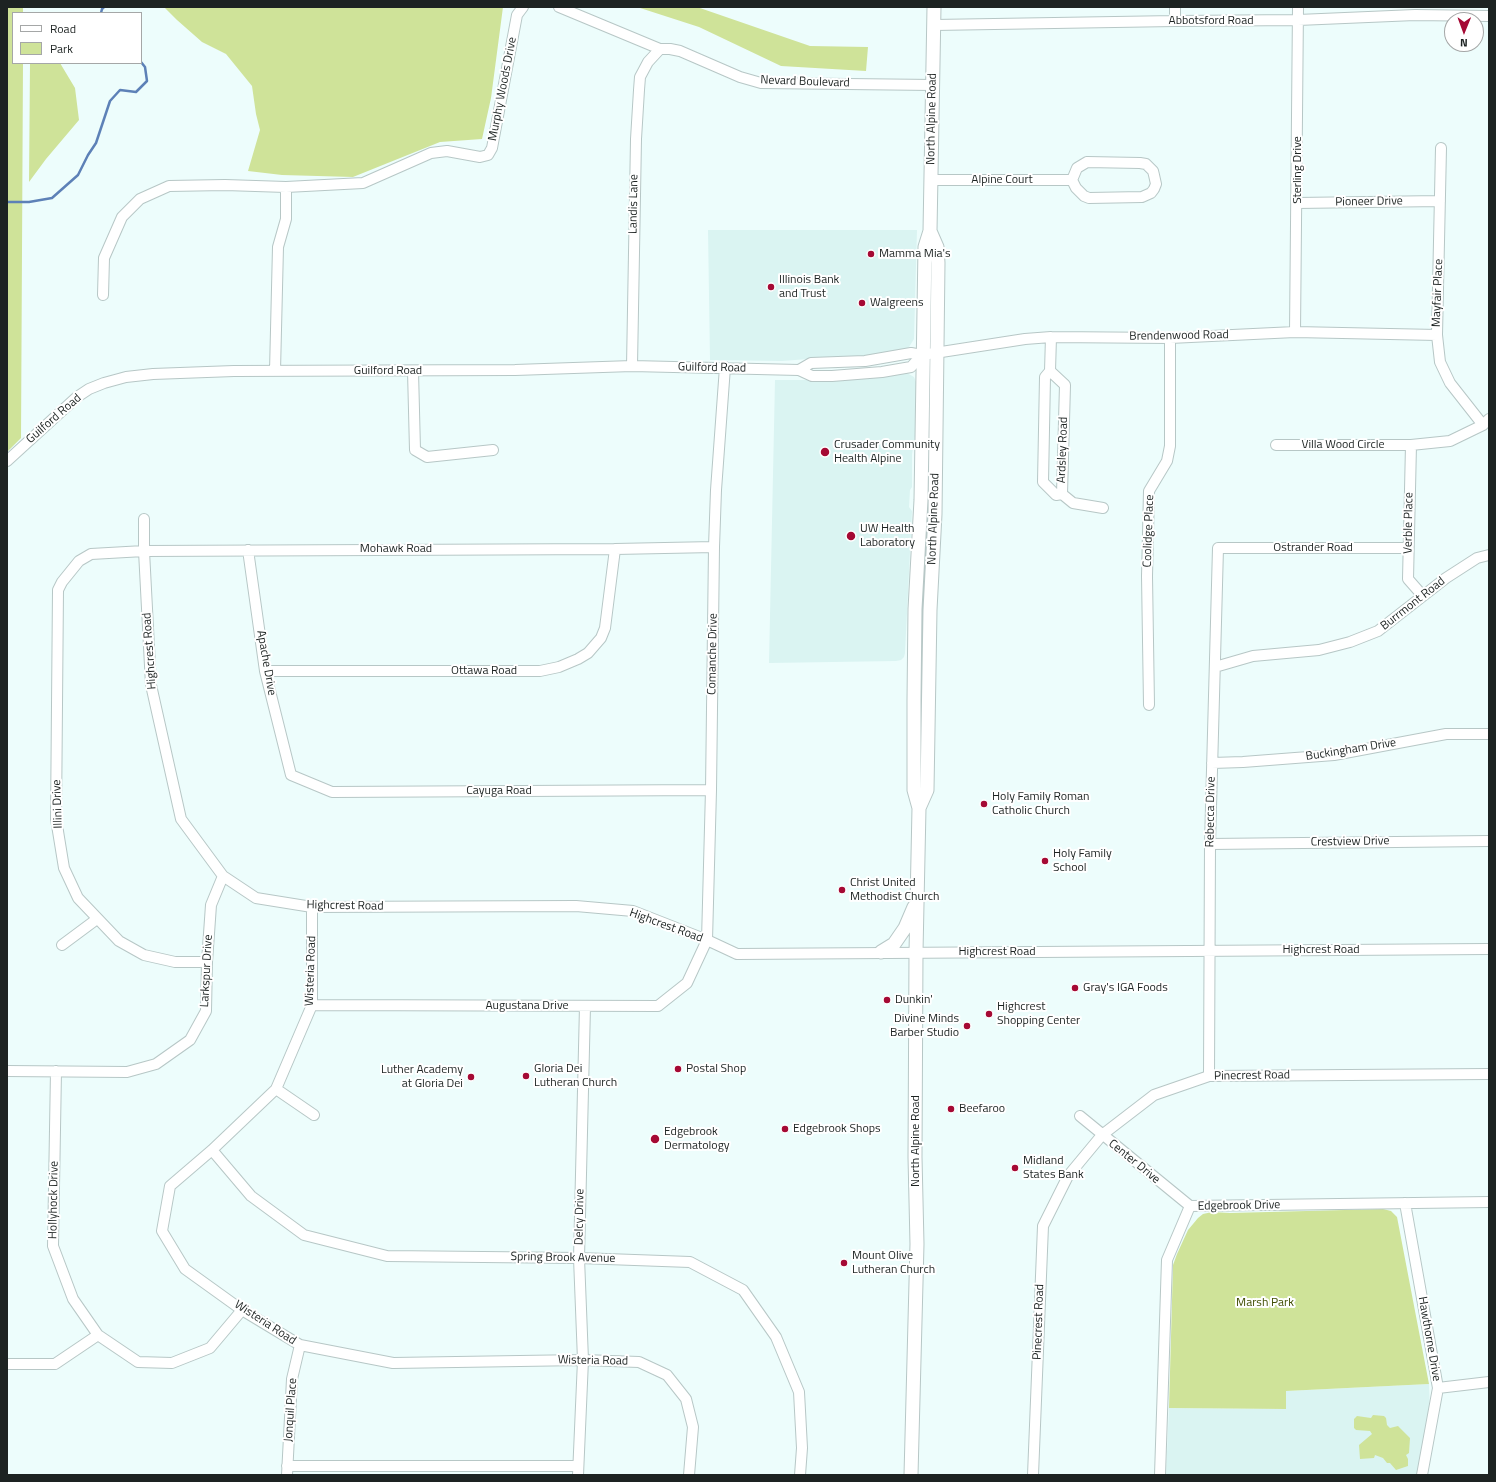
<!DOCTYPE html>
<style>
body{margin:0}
#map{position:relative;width:1496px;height:1482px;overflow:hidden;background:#edfdfc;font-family:"Titillium Web",sans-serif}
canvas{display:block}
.frame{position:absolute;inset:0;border:8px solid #1d2322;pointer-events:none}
.legend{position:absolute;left:12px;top:12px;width:130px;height:52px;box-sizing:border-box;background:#fff;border:1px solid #a5a7a7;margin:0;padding:5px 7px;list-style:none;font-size:12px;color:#1d2322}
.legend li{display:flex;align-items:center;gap:8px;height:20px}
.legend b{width:20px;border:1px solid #a5a7a7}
.north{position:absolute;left:1444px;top:12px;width:40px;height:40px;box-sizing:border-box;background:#fff;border:1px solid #a5a7a7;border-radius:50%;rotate:181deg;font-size:11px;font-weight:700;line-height:16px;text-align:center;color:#1d2322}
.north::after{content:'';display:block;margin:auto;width:14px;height:18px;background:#a50934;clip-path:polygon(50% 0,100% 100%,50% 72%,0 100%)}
</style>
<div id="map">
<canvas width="1496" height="1482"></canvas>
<div class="frame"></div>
<ul class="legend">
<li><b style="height:5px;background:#fff"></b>Road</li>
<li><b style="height:11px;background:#cfe399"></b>Park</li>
</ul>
<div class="north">N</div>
</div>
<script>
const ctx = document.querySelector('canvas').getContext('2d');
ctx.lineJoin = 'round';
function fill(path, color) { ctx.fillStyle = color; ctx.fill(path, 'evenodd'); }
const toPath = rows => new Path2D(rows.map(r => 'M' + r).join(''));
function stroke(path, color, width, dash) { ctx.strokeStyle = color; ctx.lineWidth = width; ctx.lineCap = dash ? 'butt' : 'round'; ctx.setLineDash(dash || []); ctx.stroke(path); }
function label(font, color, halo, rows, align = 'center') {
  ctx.font = font + ' "Titillium Web",sans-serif'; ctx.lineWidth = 4; ctx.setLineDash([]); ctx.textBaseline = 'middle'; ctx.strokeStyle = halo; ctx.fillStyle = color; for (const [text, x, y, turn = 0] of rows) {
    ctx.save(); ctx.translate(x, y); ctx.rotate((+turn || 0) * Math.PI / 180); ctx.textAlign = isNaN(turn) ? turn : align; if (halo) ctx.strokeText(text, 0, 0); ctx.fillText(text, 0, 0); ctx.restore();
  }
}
fill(toPath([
 [708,230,917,230,914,339,909,347,903,351,866,358,847,356,782,361,710,360],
 [907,373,914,377,917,384,916,430,912,454,912,487,910,490,909,507,912,511,905,653,904,657,901,660,896,661,769,663,775,380,845,380],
 [1429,1384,1430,1410,1419,1475,1166,1475,1169,1408,1286,1409,1286,1391]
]), '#daf4f2');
fill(toPath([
 [7,7,23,7,23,13,13,13,13,63,23,63,21,438,7,452],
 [164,7,503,7,491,98,482,139,440,142,353,177,282,175,248,171,260,130,256,114,252,86,226,54,202,42,177,20],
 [637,7,697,7,810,46,868,47,866,71,781,66,699,27],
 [30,63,60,63,75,88,79,120,46,159,29,182],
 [1383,1209,1391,1211,1397,1217,1429,1384,1286,1391,1286,1409,1169,1408,1173,1265,1177,1254,1188,1230,1198,1218,1203,1214,1212,1212,1230,1213],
 [1373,1415,1384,1416,1386,1418,1387,1425,1390,1428,1398,1426,1410,1438,1409,1453,1406,1455,1408,1459,1408,1466,1396,1470,1390,1463,1387,1463,1383,1458,1375,1455,1374,1458,1360,1459,1359,1445,1372,1434,1370,1431,1356,1430,1354,1428,1354,1419,1357,1416,1371,1418]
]), '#cfe399');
stroke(toPath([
 [101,13,102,9,104,7],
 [7,202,29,202,52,198,78,175,88,155,96,143,110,101,120,90,136,92,147,81,145,67,141,62]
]), '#5d81b7', 2.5);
const minor = toPath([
 [559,7,660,49,670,49,680,51,740,77,761,83,933,85],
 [1175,7,1175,21],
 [934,25,1175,21,1298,20,1415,15,1489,16],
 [1441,148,1437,335,1440,362,1450,383,1483,425],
 [1087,162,1140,163,1146,164,1153,171,1154,175,1156,184,1154,189,1151,193,1142,197,1089,198,1084,196,1076,188,1072,180,1077,168,1087,162],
 [931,180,1072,180],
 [1297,203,1440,201],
 [103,295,104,258,122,217,140,199,169,186,225,185,286,187,363,183,431,153,447,151,480,157,488,155,492,148,517,15,523,7],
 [1295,332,1298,7],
 [632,366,636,139,639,90,640,77,648,62,660,49],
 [799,370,811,363,865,361,911,353,922,355,1025,339,1051,337,1170,338,1295,332,1437,335],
 [275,371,278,247,286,219,286,187],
 [413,371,415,450,427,457,493,450],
 [1050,371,1065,385,1062,494,1056,495,1043,482,1045,377,1050,371,1051,337],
 [1276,445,1411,445,1450,441,1483,425,1489,419],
 [1411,445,1408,579,1422,595],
 [7,461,77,397,89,389,104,383,126,377,153,374,234,371,515,370,632,366,799,370,812,376,832,376,882,372,911,367,922,355],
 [1062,494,1073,503,1103,508],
 [144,519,144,551,151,685,181,819,223,876,256,898,312,907,576,906,633,911,707,940,737,954,1489,949],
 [248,550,265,671,291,775,332,792,711,790],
 [1215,667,1253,656,1319,650,1350,642,1378,631,1446,578,1477,558,1489,555],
 [265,671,540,671,559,667,578,659,588,653,601,638,605,628,615,549],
 [1149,705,1147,576,1149,491,1167,461,1170,446,1170,338],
 [1212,763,1243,762,1334,755,1446,734,1489,734],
 [1210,844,1489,841],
 [312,907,312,1005,276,1089,212,1150,170,1186,162,1231,185,1269,242,1310,300,1345,393,1363,583,1360,639,1362,667,1375,686,1399,693,1427,689,1475],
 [62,945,97,919],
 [207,962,175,962,144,955,119,941,78,898,64,868,56,819,58,590,62,582,79,561,91,554,144,551,615,549,714,547],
 [312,1005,658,1006,687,983,707,940,711,790,714,547,716,490,725,367],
 [7,1071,127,1072,156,1064,190,1040,206,1011,207,962,211,905,223,876],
 [56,1071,53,1246,73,1299,98,1335,138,1362,172,1363,210,1348,242,1310],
 [1209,1076,1210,844,1218,548,1408,548],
 [276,1089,314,1115],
 [1080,1116,1190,1206],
 [212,1150,251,1196,304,1235,387,1256,579,1258,690,1262,743,1290,776,1337,799,1392,802,1448,800,1475],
 [1405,1203,1438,1388,1422,1475],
 [1190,1206,1489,1202],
 [7,1364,55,1364,98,1335],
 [1438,1388,1489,1382],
 [287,1466,578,1466],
 [287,1475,292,1379,300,1345],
 [578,1475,583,1360,579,1258,585,1006],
 [1033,1475,1043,1226,1068,1176,1102,1135,1154,1095,1209,1076,1489,1074],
 [1160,1475,1167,1260,1190,1206]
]);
const major = toPath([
 [919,808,927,790,930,610,935,514,938,263,937,247,930,231],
 [881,952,894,944,905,928,914,907],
 [911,1475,917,1244,915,1157,916,952,919,808,914,790,914,700,915,609,921,500,925,247,930,231,934,7]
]);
stroke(minor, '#b7c7c6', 12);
stroke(major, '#b7c7c6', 15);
stroke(minor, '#fff', 10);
stroke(major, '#fff', 13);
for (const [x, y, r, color] of [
 [871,254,4,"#a50934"],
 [771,287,4,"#a50934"],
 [862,303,4,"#a50934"],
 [825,452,5,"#a50934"],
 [851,536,5,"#a50934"],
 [984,804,4,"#a50934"],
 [1045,861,4,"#a50934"],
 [842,890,4,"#a50934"],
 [1075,988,4,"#a50934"],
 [887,1000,4,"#a50934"],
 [989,1014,4,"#a50934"],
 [967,1026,4,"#a50934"],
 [678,1069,4,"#a50934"],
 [526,1076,4,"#a50934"],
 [471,1077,4,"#a50934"],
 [951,1109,4,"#a50934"],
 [785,1129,4,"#a50934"],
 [655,1139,5,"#a50934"],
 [1015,1168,4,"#a50934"],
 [844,1263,4,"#a50934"]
]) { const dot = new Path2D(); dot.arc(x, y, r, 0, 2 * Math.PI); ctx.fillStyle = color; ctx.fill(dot); stroke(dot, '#fff', 1.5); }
label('12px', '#1d2322', '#fff', [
 ["Abbotsford Road",1211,21],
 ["Nevard Boulevard",805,82,2],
 ["Murphy Woods Drive",503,89,-79],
 ["North Alpine Road",932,119,-89],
 ["Sterling Drive",1298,170,-90],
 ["Alpine Court",1002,180],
 ["Pioneer Drive",1369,202,-1],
 ["Landis Lane",634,204,-89],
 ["Mayfair Place",1438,293,-88],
 ["Brendenwood Road",1179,336,-1],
 ["Guilford Road",712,368,1],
 ["Guilford Road",388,371],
 ["Guilford Road",54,419,-41],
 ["Villa Wood Circle",1343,445],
 ["Ardsley Road",1063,450,-88],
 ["North Alpine Road",934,519,-88],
 ["Verble Place",1409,523,-89],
 ["Coolidge Place",1149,531,-88],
 ["Ostrander Road",1313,548],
 ["Mohawk Road",396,549],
 ["Burrmont Road",1413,604,-38],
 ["Highcrest Road",150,651,-94],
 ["Comanche Drive",713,654,-89],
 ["Apache Drive",266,663,80],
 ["Ottawa Road",484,671],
 ["Buckingham Drive",1351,750,-9],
 ["Cayuga Road",499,791],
 ["Illini Drive",58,804,-92],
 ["Rebecca Drive",1211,812,-89],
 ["Crestview Drive",1350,842,-1],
 ["Highcrest Road",345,906,1],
 ["Highcrest Road",666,926,20],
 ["Highcrest Road",1321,950],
 ["Highcrest Road",997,952],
 ["Larkspur Drive",207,971,-87],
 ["Wisteria Road",311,971,-88],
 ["Augustana Drive",527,1006],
 ["Pinecrest Road",1252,1076,-1],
 ["North Alpine Road",916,1141,-90],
 ["Center Drive",1134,1162,39],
 ["Hollyhock Drive",54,1200,-89],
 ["Edgebrook Drive",1239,1206,-1],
 ["Delcy Drive",580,1217,-89],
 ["Spring Brook Avenue",563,1258,1],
 ["Pinecrest Road",1039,1322,-88],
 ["Wisteria Road",265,1323,33],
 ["Hawthorne Drive",1429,1339,80],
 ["Wisteria Road",593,1361,1],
 ["Jonquil Place",291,1410,-86]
]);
label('12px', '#1d2322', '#fff', [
 ["Mamma Mia's",879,254],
 ["Illinois Bank",779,280],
 ["and Trust",779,294],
 ["Walgreens",870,303],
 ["Crusader Community",834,445],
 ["Health Alpine",834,459],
 ["UW Health",860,529],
 ["Laboratory",860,543],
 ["Holy Family Roman",992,797],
 ["Catholic Church",992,811],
 ["Holy Family",1053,854],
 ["School",1053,868],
 ["Christ United",850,883],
 ["Methodist Church",850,897],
 ["Gray's IGA Foods",1083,988],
 ["Dunkin'",895,1000],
 ["Highcrest",997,1007],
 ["Shopping Center",997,1021],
 ["Divine Minds",959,1019,"right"],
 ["Barber Studio",959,1033,"right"],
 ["Gloria Dei",534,1069],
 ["Lutheran Church",534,1083],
 ["Postal Shop",686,1069],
 ["Luther Academy",463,1070,"right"],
 ["at Gloria Dei",463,1084,"right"],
 ["Beefaroo",959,1109],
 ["Edgebrook Shops",793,1129],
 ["Edgebrook",664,1132],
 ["Dermatology",664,1146],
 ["Midland",1023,1161],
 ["States Bank",1023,1175],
 ["Mount Olive",852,1256],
 ["Lutheran Church",852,1270]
], 'left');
label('12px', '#404d02', '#fff', [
 ["Marsh Park",1265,1303]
]);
</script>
